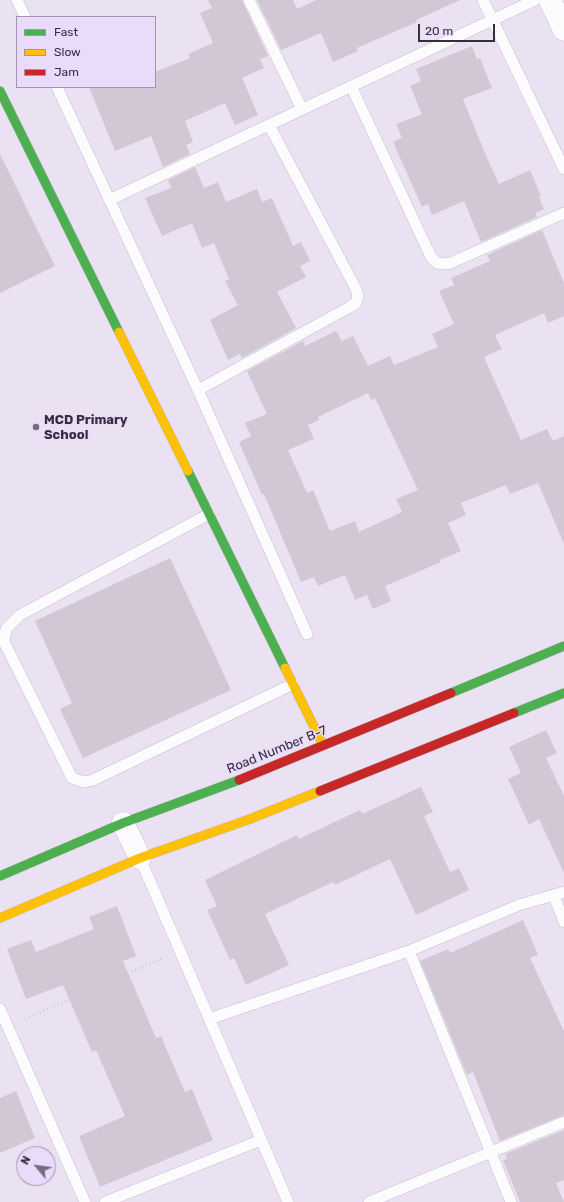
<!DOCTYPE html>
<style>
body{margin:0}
#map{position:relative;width:564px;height:1202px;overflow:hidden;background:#eae2f2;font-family:Rubik,sans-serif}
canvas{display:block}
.legend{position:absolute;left:16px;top:16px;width:140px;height:72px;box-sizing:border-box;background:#e9dbf9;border:1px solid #a195af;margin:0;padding:5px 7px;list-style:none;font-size:12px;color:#362d40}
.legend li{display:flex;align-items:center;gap:8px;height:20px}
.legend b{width:20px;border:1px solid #a195af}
.north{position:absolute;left:16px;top:1146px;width:40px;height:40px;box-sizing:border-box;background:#e9dbf9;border:1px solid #a195af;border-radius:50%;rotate:299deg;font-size:11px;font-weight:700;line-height:16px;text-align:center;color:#362d40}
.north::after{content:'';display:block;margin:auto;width:14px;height:18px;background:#756c7e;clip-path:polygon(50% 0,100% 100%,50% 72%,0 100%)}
.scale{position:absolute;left:418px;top:24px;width:77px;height:18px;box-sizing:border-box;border:2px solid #362d40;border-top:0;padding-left:5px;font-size:12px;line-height:14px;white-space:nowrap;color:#362d40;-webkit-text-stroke:3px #e9dbf9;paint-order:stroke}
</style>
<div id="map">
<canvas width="564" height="1202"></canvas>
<ul class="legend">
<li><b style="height:5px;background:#4caf50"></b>Fast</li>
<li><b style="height:5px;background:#ffc107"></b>Slow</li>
<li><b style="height:5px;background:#c62828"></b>Jam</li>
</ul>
<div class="north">N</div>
<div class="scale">20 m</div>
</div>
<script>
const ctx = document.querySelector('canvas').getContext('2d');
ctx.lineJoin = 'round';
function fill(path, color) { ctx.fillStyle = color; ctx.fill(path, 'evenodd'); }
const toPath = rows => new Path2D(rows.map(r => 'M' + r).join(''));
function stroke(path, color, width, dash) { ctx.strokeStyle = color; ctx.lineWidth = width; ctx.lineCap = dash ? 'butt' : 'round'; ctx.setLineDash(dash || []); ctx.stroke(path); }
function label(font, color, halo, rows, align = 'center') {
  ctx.font = font + ' Rubik,sans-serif'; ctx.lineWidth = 3; ctx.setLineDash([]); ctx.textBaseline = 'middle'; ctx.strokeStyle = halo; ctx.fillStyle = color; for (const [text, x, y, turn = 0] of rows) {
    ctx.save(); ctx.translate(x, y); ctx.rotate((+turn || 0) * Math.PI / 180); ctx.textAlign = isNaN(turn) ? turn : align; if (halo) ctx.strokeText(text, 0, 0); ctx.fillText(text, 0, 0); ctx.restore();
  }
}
fill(toPath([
 [208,0,242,0,268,56,260,59,264,68,242,78,258,115,235,125,225,103,185,121,193,142,186,145,190,154,163,167,151,136,115,151,89,87,155,87,155,72,190,58,188,54,213,43,200,13,212,8],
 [257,0,293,0,297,9,316,0,460,0,416,20,417,22,357,48,358,51,333,62,321,33,281,50],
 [472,46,477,59,480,58,492,88,463,99,487,158,499,184,530,170,541,196,539,197,544,209,535,213,537,217,481,242,464,201,432,215,428,204,422,207,393,142,402,138,396,124,422,114,410,86,421,81,416,69],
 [0,154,55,266,0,293],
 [195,167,204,188,218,182,226,202,257,189,262,202,272,198,293,246,301,242,310,261,300,266,306,277,277,292,296,328,242,358,240,354,228,360,210,320,238,305,225,281,229,279,214,243,202,248,192,223,162,236,145,198,171,188,168,180],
 [542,230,564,283,564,316,548,323,544,313,495,335,502,349,484,357,521,440,547,429,553,441,564,436,564,544,538,483,510,494,506,485,461,503,466,515,448,523,461,551,440,560,441,562,385,586,391,601,373,609,367,595,355,600,345,575,318,586,314,577,301,582,264,494,262,495,239,442,251,436,245,423,267,414,247,371,303,341,305,346,336,331,342,341,353,336,368,366,390,356,394,365,438,347,432,334,454,324,439,291,454,285,451,278,490,261,487,255],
 [368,393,371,400,375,398,418,490,396,499,402,512,359,532,355,521,330,531,313,490,307,493,288,450,314,439,308,425,319,420,318,417],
 [170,558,231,690,83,758,60,709,72,703,35,621],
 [546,730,557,753,546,758,564,796,564,873,539,819,529,825,508,779,521,773,509,747],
 [421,787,433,812,424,816,450,872,459,868,469,890,416,915,390,859,335,885,333,882,265,914,289,965,246,985,234,958,230,960,207,910,217,906,205,880,297,835,299,839,360,810,362,814],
 [117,906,136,956,123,961,156,1038,161,1036,185,1092,192,1089,213,1140,100,1187,79,1136,125,1116,96,1050,92,1052,63,985,26,999,7,949,31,940,36,952,94,929,89,917],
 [523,920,538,955,530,958,564,1031,564,1115,500,1141,473,1072,467,1075,420,961,448,949,450,953],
 [16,1091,35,1138,0,1153,0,1098],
 [564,1130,564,1180,556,1183,564,1202,520,1202,503,1160,507,1159,505,1154]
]), '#d2c7d5');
const lane = toPath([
 [17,0,25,17],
 [249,0,302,109],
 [483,0,564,169],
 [351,86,431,257,437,263,448,264,564,213],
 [57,87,198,390,307,634],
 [109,200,535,0],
 [198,390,348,308,356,303,358,296,356,289,269,125],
 [209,514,20,615,6,629,4,642,72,778,84,782,93,780,293,684],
 [140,858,288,1202],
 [554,896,564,922],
 [409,951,511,1202],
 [0,1009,85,1202],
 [209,1019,409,951,519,905,564,892],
 [105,1202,261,1140],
 [369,1202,564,1122]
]);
const street = toPath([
 [550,0,564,30],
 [123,823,140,858]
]);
const fast = toPath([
 [0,91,119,332],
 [188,471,285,668],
 [451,693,564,646],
 [514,713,564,693],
 [0,876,123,823,239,780]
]);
const slow = toPath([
 [119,332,188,471],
 [285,668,323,745],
 [0,918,140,858,250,819,320,791]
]);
const jam = toPath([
 [239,780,451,693],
 [320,791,514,713]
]);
stroke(lane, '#c6bdce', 12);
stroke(street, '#c6bdce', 23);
stroke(fast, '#c6bdce', 10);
stroke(slow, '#c6bdce', 10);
stroke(jam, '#c6bdce', 10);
stroke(toPath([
 [25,1019,163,958]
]), '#cac7cf', 2.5, [1, 3]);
stroke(lane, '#fcfbfd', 11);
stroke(street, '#fcfbfd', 22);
stroke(fast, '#4caf50', 9);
stroke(slow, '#ffc107', 9);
stroke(jam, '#c62828', 9);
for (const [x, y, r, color] of [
 [36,427,4,"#756c7e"]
]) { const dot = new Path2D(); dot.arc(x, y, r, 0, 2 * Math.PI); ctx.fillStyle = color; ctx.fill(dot); stroke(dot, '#e9dbf9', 1.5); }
label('bold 13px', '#362d40', '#e9dbf9', [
 ["MCD Primary",44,420],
 ["School",44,435]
], 'left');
label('13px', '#362d40', '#e9dbf9', [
 ["Road Number B-7",277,750,-22]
]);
</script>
